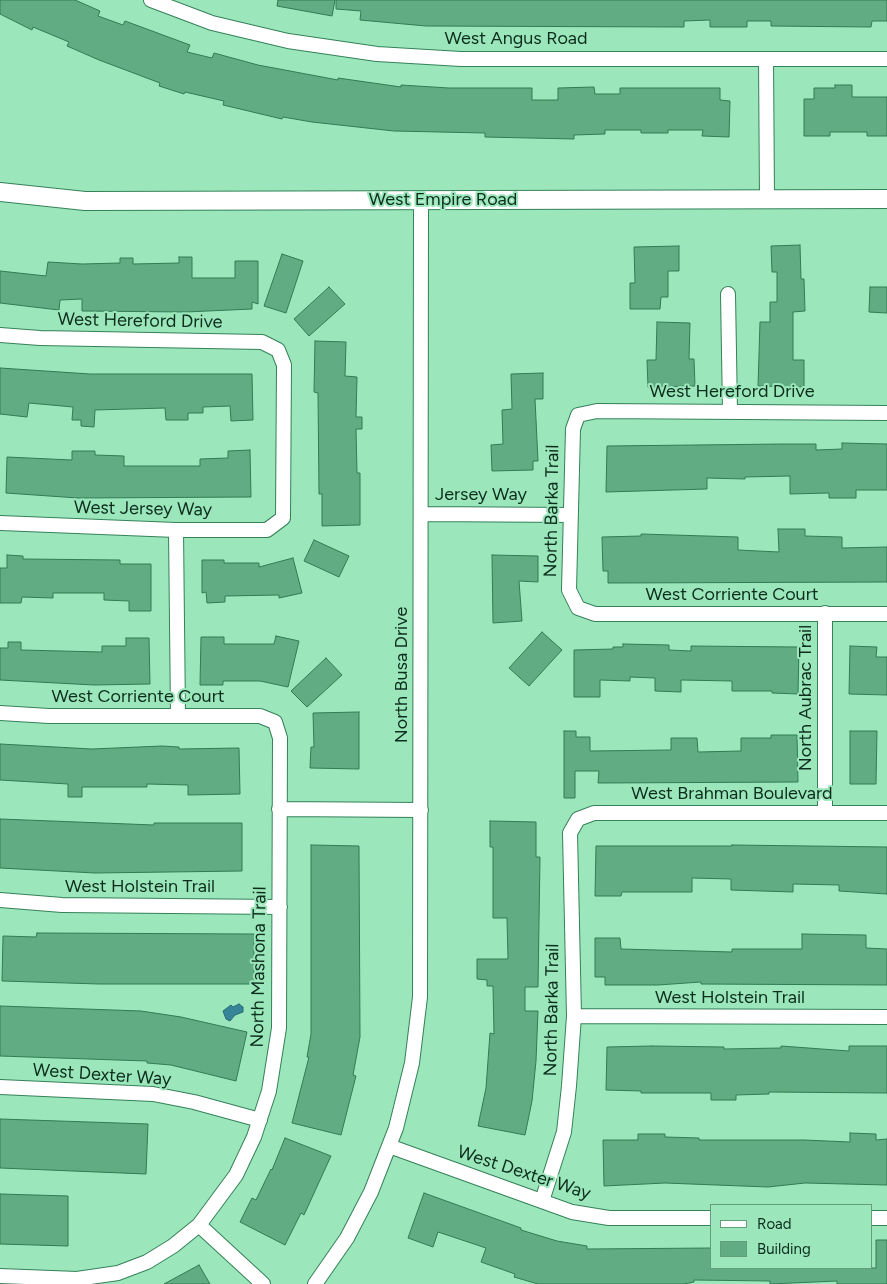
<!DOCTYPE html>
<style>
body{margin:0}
#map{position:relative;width:887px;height:1284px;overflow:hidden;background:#9be7bb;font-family:Figtree,sans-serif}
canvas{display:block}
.legend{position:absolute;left:710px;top:1204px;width:162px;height:65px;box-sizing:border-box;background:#9be7bb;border:1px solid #629d7c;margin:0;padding:6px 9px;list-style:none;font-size:15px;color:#0d2d1d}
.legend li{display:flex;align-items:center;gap:10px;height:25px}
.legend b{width:25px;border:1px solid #629d7c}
</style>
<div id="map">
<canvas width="887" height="1284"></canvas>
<ul class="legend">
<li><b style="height:6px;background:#fff"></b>Road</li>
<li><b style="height:14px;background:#61ac82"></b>Building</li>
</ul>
</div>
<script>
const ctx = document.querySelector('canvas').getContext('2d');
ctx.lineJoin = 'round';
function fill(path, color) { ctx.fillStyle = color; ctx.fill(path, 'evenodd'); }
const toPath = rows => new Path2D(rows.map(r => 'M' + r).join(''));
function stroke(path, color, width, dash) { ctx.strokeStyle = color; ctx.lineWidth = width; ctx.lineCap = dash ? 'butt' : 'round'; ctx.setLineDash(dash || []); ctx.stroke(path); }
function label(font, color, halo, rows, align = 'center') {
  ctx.font = font + ' Figtree,sans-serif'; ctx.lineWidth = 4; ctx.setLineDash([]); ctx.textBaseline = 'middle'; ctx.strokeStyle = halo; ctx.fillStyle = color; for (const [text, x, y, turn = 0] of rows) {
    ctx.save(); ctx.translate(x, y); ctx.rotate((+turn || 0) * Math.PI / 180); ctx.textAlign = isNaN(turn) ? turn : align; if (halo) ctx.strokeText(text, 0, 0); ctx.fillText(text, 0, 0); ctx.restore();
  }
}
const water = toPath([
 [239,1004,243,1007,243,1012,235,1015,230,1021,226,1019,223,1011,231,1005,233,1007,239,1004]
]);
fill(water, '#358498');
stroke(water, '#296a73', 1);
const building = toPath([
 [0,0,75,0,100,11,98,16,123,25,125,21,190,45,187,52,212,58,214,53,258,65,338,80,338,78,401,87,401,85,449,88,532,88,532,100,558,100,558,88,594,87,595,94,620,94,620,88,720,88,720,100,730,101,729,137,702,136,703,130,668,130,668,133,641,133,641,130,605,130,605,134,574,135,574,139,485,137,485,133,394,131,312,122,283,117,282,119,223,105,224,101,185,92,184,94,159,86,160,83,99,60,67,46,69,42,33,27,32,30,0,14,0,0],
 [278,0,335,0,332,16,277,6,278,0],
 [336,0,887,0,887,21,872,21,871,27,771,26,771,21,747,21,747,27,710,27,710,20,684,21,684,27,426,26,360,20,361,11,336,9,336,0],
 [835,85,852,85,852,97,887,97,887,136,867,136,867,132,830,132,830,136,804,136,804,99,814,99,814,88,835,88,835,85],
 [800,245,801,279,804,279,805,311,793,312,793,360,804,360,804,387,758,386,760,322,770,322,770,302,777,302,777,272,772,272,771,246,800,245],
 [679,246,679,271,668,271,668,297,661,297,660,309,630,309,630,283,635,283,634,247,679,246],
 [282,254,303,261,286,313,264,306,282,254],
 [179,257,192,257,192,278,235,278,235,261,258,261,258,304,252,302,252,309,186,312,82,311,82,299,60,300,59,310,0,303,0,271,46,276,48,262,82,264,120,263,120,258,133,258,133,264,179,263,179,257],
 [329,287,345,304,309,336,294,319,329,287],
 [870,287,887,287,887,313,869,312,870,287],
 [657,322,690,323,689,359,694,359,695,386,648,387,647,360,656,360,657,322],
 [315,341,346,342,345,376,357,377,356,417,362,417,362,429,356,429,357,473,360,473,360,525,322,526,322,494,319,494,318,393,314,392,315,341],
 [0,368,90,374,252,374,253,420,231,421,230,406,203,407,203,413,188,413,188,420,166,420,165,408,95,410,94,427,81,426,81,420,72,420,73,407,29,403,27,417,0,414,0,368],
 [543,373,543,399,535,399,538,461,533,461,533,470,492,471,491,445,503,444,502,410,512,409,511,374,543,373],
 [842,443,887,444,887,490,856,490,856,498,829,498,829,493,790,494,790,476,745,477,745,479,707,478,707,489,606,492,607,446,783,444,816,444,816,450,842,449,842,443],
 [250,450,251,497,78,498,6,493,7,457,72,460,72,451,95,451,95,455,124,456,124,466,200,466,200,459,228,458,228,451,250,450],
 [778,529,805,529,805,536,842,537,842,548,887,547,887,582,608,583,608,571,603,571,602,537,641,536,641,534,738,537,738,550,779,552,778,529],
 [314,540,349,556,339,577,304,561,314,540],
 [7,555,23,556,23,559,120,560,120,564,151,564,151,611,129,611,129,601,104,600,104,593,53,593,53,598,22,597,21,603,0,603,0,568,7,568,7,555],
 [492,555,538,556,538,582,519,581,522,621,493,623,492,555],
 [293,558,302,593,279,598,279,595,225,596,225,602,207,603,206,592,202,593,202,560,224,560,224,563,259,563,259,567,293,558],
 [542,632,562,650,529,686,509,668,542,632],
 [276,636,299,641,288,687,260,681,223,681,223,685,200,685,201,637,224,637,224,644,274,644,276,636],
 [126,638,149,638,150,684,94,685,0,680,0,648,8,648,8,642,21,642,21,650,102,652,102,646,126,646,126,638],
 [623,644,669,645,669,650,691,651,691,646,799,647,798,694,772,693,772,691,732,691,732,681,681,680,681,692,655,691,655,678,630,677,630,681,600,680,600,697,574,697,574,650,613,649,613,647,623,647,623,644],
 [850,646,877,647,876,657,887,657,887,695,849,694,850,646],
 [326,658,342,675,307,707,291,691,326,658],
 [359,712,359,769,310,768,311,747,314,747,313,713,359,712],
 [564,731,576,731,576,737,590,737,590,751,671,750,671,738,697,738,698,752,741,751,741,738,771,738,771,735,797,735,798,782,598,783,599,771,575,771,575,798,564,798,564,731],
 [850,731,877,731,876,784,850,784,850,731],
 [0,744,92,749,162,746,179,747,179,749,239,748,240,794,188,795,188,785,147,784,147,787,82,787,82,797,68,797,68,784,0,780,0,744],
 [0,819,154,825,154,823,242,823,242,871,95,873,0,868,0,819],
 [490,821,536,822,536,857,540,857,538,987,525,987,525,1011,538,1011,536,1061,532,1101,525,1135,478,1126,486,1088,490,1033,494,1034,493,986,487,986,487,980,477,979,477,959,508,959,507,918,493,918,493,847,490,847,490,821],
 [311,845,359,846,360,1037,353,1075,356,1076,341,1135,292,1123,309,1057,307,1057,311,1034,311,845],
 [732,845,887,847,887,894,839,891,839,885,793,884,793,892,731,890,731,879,692,878,692,892,622,892,621,896,595,896,596,846,732,846,732,845],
 [37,933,254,934,254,984,99,984,2,981,3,936,36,937,37,933],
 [802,934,866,935,866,948,887,949,887,985,701,984,701,982,658,985,605,985,605,977,595,977,595,938,620,938,621,949,732,952,732,949,802,949,802,934],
 [0,1006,141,1011,181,1017,247,1032,236,1081,171,1065,147,1063,147,1061,0,1056,0,1006],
 [652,1046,724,1047,724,1049,781,1048,781,1046,849,1051,849,1046,887,1046,887,1093,769,1092,769,1094,736,1095,736,1100,711,1100,711,1093,641,1093,641,1091,606,1090,607,1047,652,1046],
 [0,1119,148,1124,146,1174,0,1168,0,1119],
 [850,1133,876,1134,876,1140,887,1139,887,1185,805,1183,768,1187,665,1183,604,1186,603,1140,638,1140,638,1134,665,1134,665,1137,699,1138,699,1140,804,1140,850,1142,850,1133],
 [285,1138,331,1156,304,1215,301,1213,285,1245,240,1222,252,1198,256,1200,271,1169,272,1170,285,1138],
 [424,1193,521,1228,521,1230,557,1241,587,1246,587,1249,711,1248,711,1268,876,1268,876,1240,887,1240,887,1284,837,1284,837,1281,770,1284,770,1281,694,1280,694,1282,684,1284,538,1284,514,1277,515,1274,481,1262,486,1248,438,1232,433,1247,408,1238,424,1193],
 [0,1194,68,1196,68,1246,0,1244,0,1194],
 [199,1265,210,1284,164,1284,199,1265]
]);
fill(building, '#61ac82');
stroke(building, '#307c55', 1);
const minor = toPath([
 [151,0,212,23,288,41,377,54,461,59,887,59],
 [766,59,767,199],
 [728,294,730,411],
 [0,335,40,338,262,342,278,350,284,365,283,518,267,530,176,530,0,523],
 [887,413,597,411,578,415,573,429,569,590,578,608,595,614,887,614],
 [421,514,571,515],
 [176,530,178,716],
 [825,613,825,813],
 [0,713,49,716,260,716,275,722,280,738,279,1028,269,1091,254,1137,236,1175,199,1225,173,1246,147,1262,118,1273,77,1279,0,1276],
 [279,809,421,810],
 [0,900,62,905,280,907],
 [574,1016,887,1017],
 [0,1087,153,1094,194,1102,260,1120],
 [389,1146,572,1212,609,1218,711,1218],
 [542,1201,564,1132,569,1086,574,1016,570,833,578,819,594,813,887,813],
 [871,1218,887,1218],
 [199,1225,263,1284],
 [315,1284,347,1238,371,1192,396,1128,412,1063,420,997,421,200]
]);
const tertiary = toPath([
 [0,192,85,201,887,199]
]);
stroke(minor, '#358159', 16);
stroke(tertiary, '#358159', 20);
stroke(minor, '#fff', 14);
stroke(tertiary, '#fff', 18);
label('18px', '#0d2d1d', '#9be7bb', [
 ["West Angus Road",516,39],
 ["West Empire Road",443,200],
 ["West Hereford Drive",140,321,1],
 ["West Hereford Drive",732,392],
 ["Jersey Way",481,495],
 ["West Jersey Way",143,509,1],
 ["North Barka Trail",552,511,-89],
 ["West Corriente Court",732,595],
 ["North Busa Drive",402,675,-90],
 ["West Corriente Court",138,697],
 ["North Aubrac Trail",806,698,-90],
 ["West Brahman Boulevard",732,794],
 ["West Holstein Trail",140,887],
 ["North Mashona Trail",259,967,-89],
 ["West Holstein Trail",730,998],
 ["North Barka Trail",552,1010,-89],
 ["West Dexter Way",102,1075,4],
 ["West Dexter Way",524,1173,18]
]);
</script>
